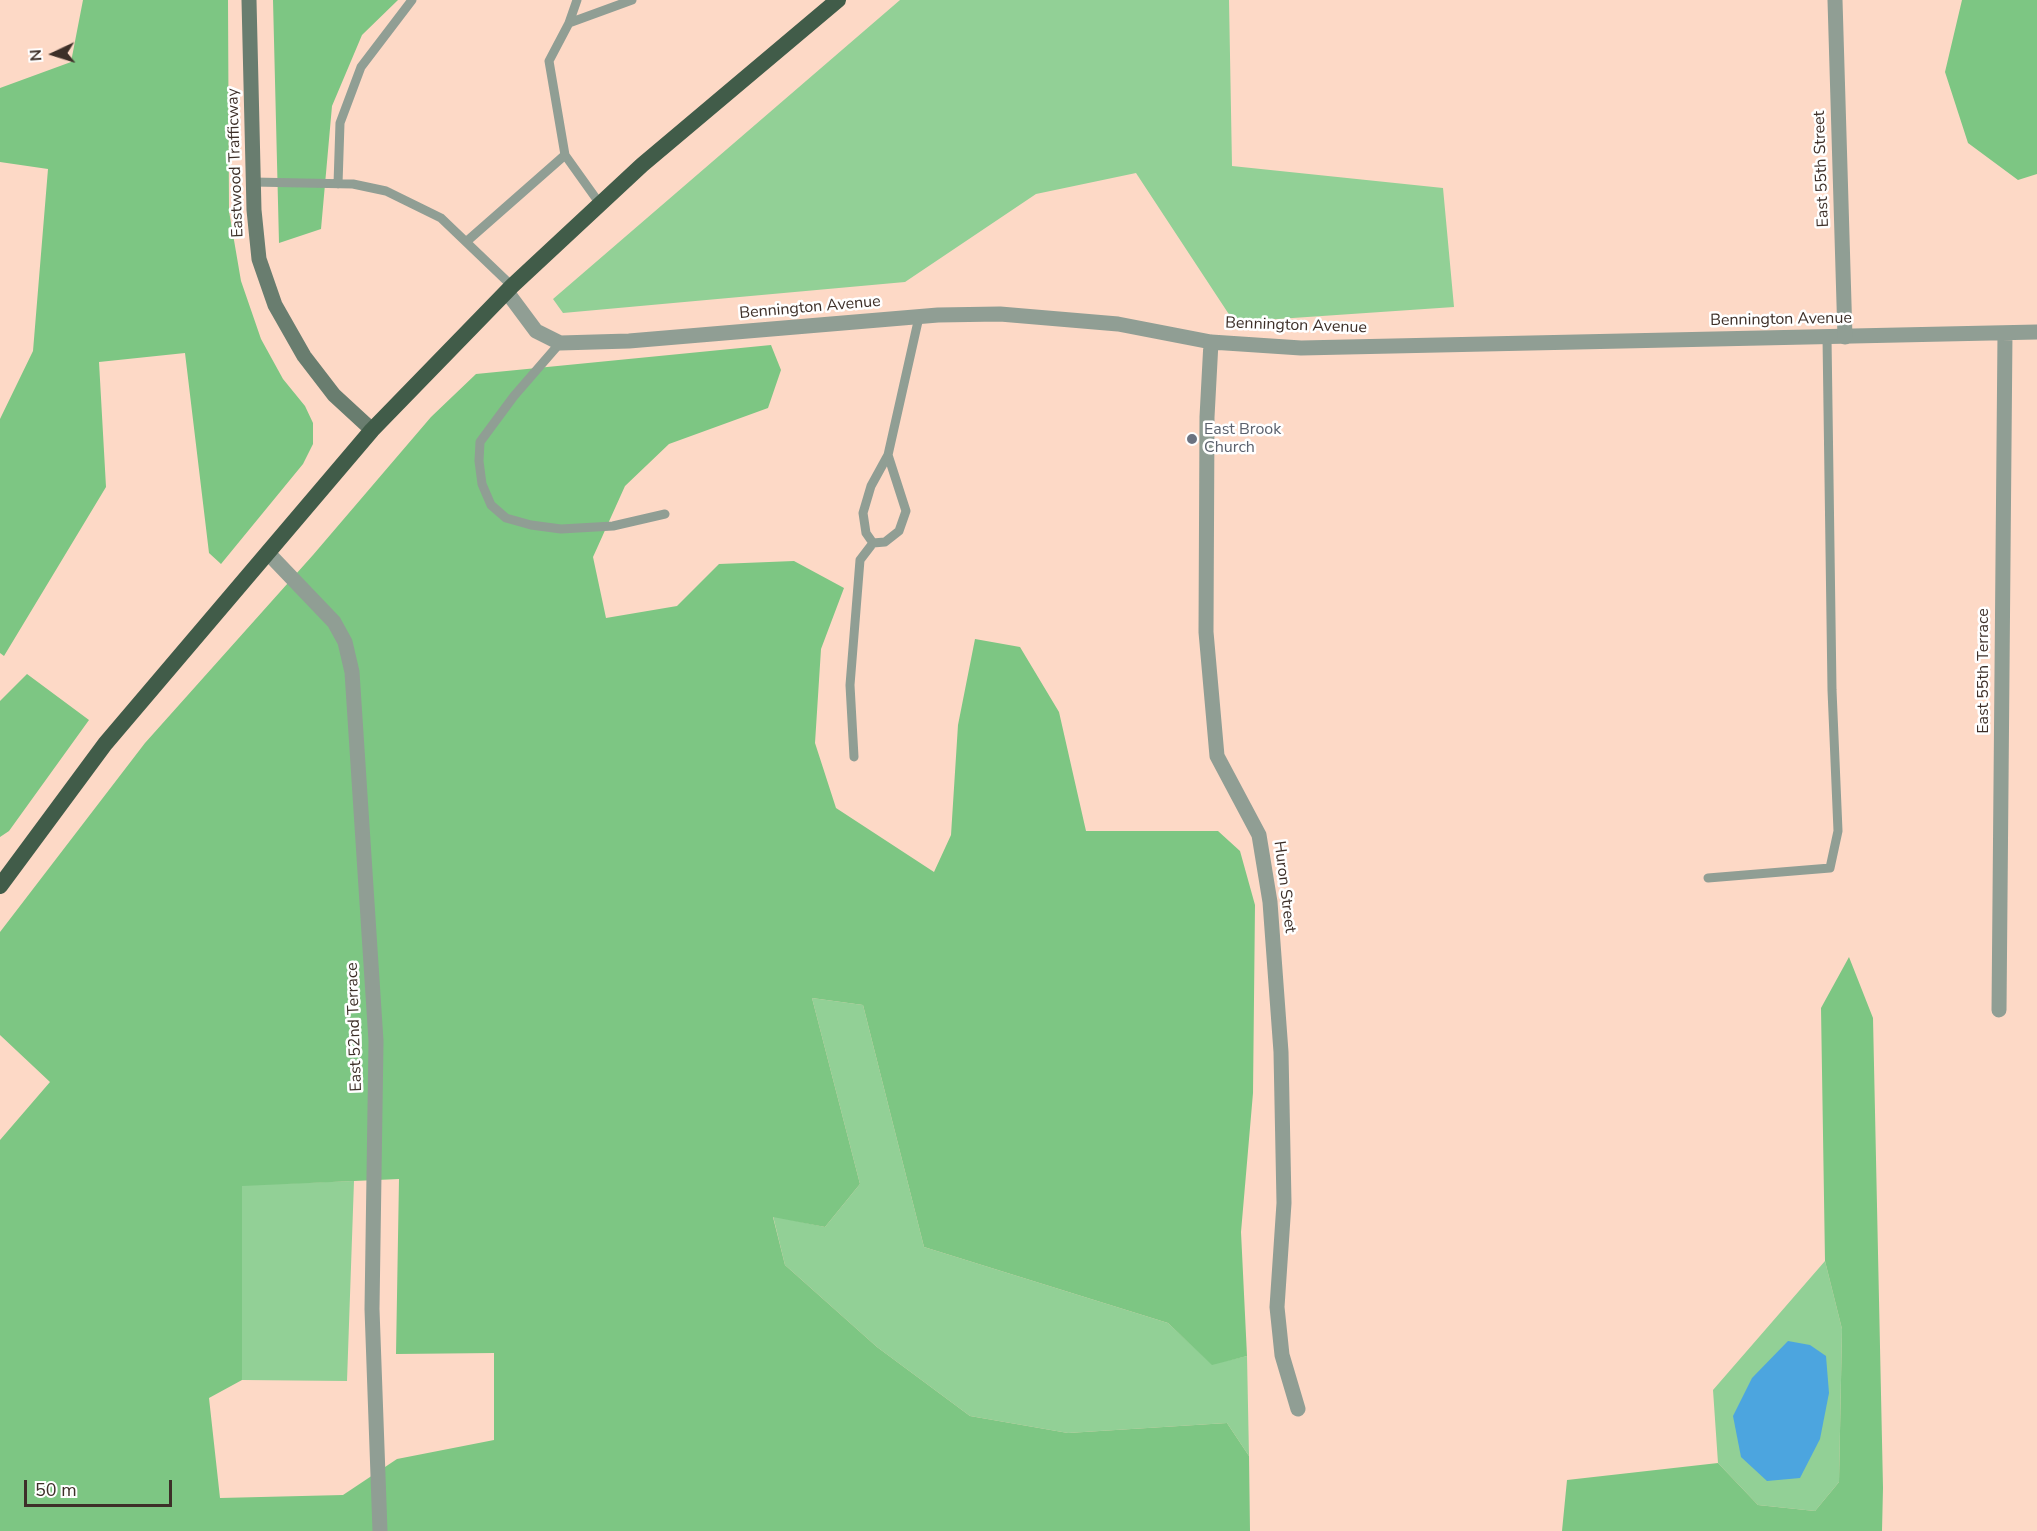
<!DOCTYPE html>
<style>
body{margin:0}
#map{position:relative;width:2037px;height:1531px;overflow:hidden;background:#fdd9c6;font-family:"Nunito Sans",sans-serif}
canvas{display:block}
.north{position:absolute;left:24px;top:24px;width:60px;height:60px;-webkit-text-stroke:4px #fff;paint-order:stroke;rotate:266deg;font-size:16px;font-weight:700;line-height:24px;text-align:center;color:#3d2f28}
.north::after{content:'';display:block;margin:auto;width:21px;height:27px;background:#3d2f28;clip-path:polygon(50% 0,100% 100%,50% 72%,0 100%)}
.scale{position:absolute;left:24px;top:1480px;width:148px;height:27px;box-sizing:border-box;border:3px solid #3d2f28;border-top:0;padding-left:8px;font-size:18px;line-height:21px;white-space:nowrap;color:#3d2f28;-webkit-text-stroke:4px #fff;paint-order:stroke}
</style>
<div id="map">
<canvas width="2037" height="1531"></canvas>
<div class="north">N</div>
<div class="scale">50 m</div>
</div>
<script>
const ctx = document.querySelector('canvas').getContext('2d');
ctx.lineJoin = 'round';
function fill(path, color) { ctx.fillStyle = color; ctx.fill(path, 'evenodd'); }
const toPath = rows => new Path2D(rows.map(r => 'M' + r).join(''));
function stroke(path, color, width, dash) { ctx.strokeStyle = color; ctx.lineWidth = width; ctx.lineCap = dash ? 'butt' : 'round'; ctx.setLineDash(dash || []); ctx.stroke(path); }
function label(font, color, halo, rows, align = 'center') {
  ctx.font = font + ' "Nunito Sans",sans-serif'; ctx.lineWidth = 5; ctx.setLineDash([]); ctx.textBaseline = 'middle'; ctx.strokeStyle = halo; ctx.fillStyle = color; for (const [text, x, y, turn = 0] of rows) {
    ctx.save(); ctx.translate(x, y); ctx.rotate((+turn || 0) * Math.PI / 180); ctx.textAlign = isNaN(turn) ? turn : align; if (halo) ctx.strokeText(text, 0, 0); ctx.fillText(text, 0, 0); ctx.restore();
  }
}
fill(toPath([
 [900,0,1229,0,1232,166,1443,188,1454,307,1234,322,1136,173,1036,194,905,282,563,313,553,299],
 [812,998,863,1005,924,1247,1168,1323,1212,1364,1247,1356,1249,1456,1227,1423,1068,1433,970,1416,877,1347,785,1265,773,1216,825,1227,860,1184],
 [354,1181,347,1381,242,1380,242,1185],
 [1825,1261,1842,1329,1839,1482,1815,1511,1758,1505,1718,1463,1713,1390]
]), '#92d096');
fill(toPath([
 [83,0,228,0,229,211,241,281,261,339,283,379,305,406,313,423,313,444,303,464,221,564,209,553,185,353,99,362,106,487,4,656,0,653,0,419,33,351,48,169,0,162,0,88,71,62],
 [273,0,398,0,362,35,332,106,321,229,279,243],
 [1962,0,2037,0,2037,174,2018,180,1968,143,1945,72],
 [771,345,781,370,768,408,669,444,625,486,593,557,606,618,677,606,719,564,794,561,844,588,821,649,815,743,836,808,934,872,951,835,958,725,975,639,1020,647,1059,712,1086,831,1218,831,1240,851,1255,905,1253,1093,1241,1232,1247,1356,1212,1365,1168,1323,924,1247,863,1005,812,998,860,1184,825,1227,773,1217,785,1265,877,1347,970,1416,1068,1433,1227,1423,1249,1456,1250,1531,0,1531,0,1140,50,1082,0,1035,0,932,145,743,313,555,431,417,476,374],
 [399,1179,396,1354,494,1353,494,1440,397,1459,343,1495,220,1498,209,1398,242,1380,242,1186],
 [27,674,89,720,9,831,0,837,0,701],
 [1849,957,1873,1018,1883,1488,1882,1531,1562,1531,1567,1480,1718,1463,1758,1505,1815,1511,1839,1482,1842,1329,1825,1261,1821,1008]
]), '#7dc683');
fill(toPath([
 [1788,1341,1810,1345,1826,1356,1829,1393,1820,1439,1800,1478,1767,1481,1741,1457,1733,1416,1752,1378]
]), '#4ca5df');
stroke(toPath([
 [569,23,577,0],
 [253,182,353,184,386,191,441,218,512,286],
 [338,184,340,123,361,67,412,0],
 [600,204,565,155,549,61,569,23,632,0],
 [466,242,565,155],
 [560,343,514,396,480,442,479,461,482,484,491,505,506,518,531,525,561,529,613,526,665,514],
 [888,455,906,511,899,531,885,542,873,543,866,533,863,513,871,486,888,455,919,317],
 [854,757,850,685,860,560,873,543],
 [1708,878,1830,868,1838,831,1832,690,1827,337]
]), '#909e94', 9);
stroke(toPath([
 [507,292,536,331,560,343,629,341,938,315,1000,314,1118,324,1211,342,1301,348,2037,332],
 [1211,342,1207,417,1206,632,1217,756,1259,835,1270,902,1281,1052,1284,1203,1277,1307,1282,1355,1298,1409],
 [268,553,334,622,345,642,352,672,376,1041,372,1309,380,1531],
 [1999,1010,2005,333]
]), '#909e94', 15);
stroke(toPath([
 [1835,0,1845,337]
]), '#909e94', 15);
stroke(toPath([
 [249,0,254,210,259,259,275,305,304,356,334,395,372,430]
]), '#697d6f', 15);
stroke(toPath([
 [0,886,105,744,372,430,512,286,642,165,838,0]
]), '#415c49', 16);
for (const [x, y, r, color] of [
 [1192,439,6,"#6b7280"]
]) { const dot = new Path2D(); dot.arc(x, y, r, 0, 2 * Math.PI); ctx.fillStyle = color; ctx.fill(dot); stroke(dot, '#fff', 2); }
label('16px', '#3d2f28', '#fff', [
 ["Eastwood Trafficway",236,163,-92],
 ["East 55th Street",1822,169,-92],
 ["Bennington Avenue",810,308,-5],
 ["Bennington Avenue",1781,320,-1],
 ["Bennington Avenue",1296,326,2],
 ["East 55th Terrace",1984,671,-90],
 ["Huron Street",1284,887,83],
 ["East 52nd Terrace",355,1027,-92]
]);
label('16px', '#5b616d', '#fff', [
 ["East Brook",1204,430],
 ["Church",1204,448]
], 'left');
</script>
